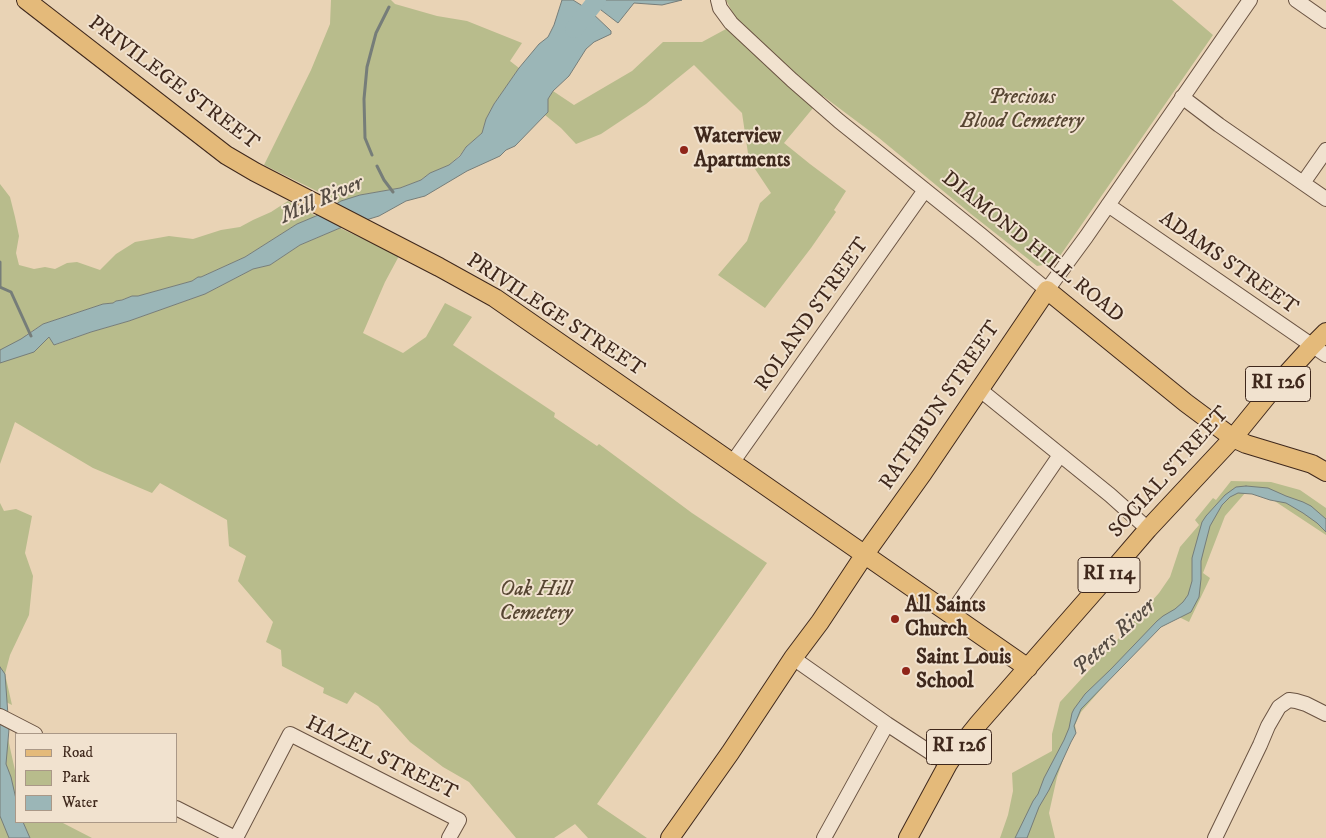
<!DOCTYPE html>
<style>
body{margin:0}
#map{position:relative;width:1326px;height:838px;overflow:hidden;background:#e9d3b5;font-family:"IM FELL DW Pica",serif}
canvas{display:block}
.legend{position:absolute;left:15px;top:733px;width:162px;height:90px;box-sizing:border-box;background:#f1e2cf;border:1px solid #aa9887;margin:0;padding:6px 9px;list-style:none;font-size:15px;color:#3f281c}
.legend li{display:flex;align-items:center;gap:10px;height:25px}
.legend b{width:25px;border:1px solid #aa9887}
</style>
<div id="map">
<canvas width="1326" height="838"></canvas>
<ul class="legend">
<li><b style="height:6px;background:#e4ba7a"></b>Road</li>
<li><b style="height:14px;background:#b8bc8c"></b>Park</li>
<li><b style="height:14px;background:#9bb6b7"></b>Water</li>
</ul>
</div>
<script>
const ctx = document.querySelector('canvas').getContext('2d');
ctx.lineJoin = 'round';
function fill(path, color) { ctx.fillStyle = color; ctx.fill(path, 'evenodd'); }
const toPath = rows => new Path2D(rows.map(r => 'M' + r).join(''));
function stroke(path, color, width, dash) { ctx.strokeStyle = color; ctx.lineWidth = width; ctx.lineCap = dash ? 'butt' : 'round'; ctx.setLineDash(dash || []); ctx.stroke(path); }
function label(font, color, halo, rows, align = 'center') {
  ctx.font = font + ' "IM FELL DW Pica",serif'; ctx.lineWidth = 4; ctx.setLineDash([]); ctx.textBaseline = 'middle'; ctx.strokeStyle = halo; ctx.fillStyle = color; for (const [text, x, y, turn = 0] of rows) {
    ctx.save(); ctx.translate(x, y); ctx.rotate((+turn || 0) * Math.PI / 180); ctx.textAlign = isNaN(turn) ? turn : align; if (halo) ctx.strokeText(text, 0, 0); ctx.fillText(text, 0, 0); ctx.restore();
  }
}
fill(toPath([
 [331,0,391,0,395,4,437,16,467,21,522,43,510,61,519,68,494,104,486,119,482,133,466,147,460,155,449,165,430,173,421,180,400,188,360,195,339,202,264,165,311,70,330,24],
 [726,0,1172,0,1213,35,1055,263,1037,266,971,214,879,138,823,96,784,143,810,164,846,191,834,210,836,212,811,248,765,308,718,275,747,241,760,203,771,193,749,160,742,113,694,65,646,104,601,134,576,144,561,128,545,115,548,112,548,99,553,91,574,105,632,71,663,42,702,42,726,29,736,19],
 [0,184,10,197,15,217,19,236,16,253,19,265,34,269,45,267,55,269,67,263,77,262,100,270,116,254,135,242,169,236,193,239,221,230,240,227,253,220,271,212,288,201,316,216,297,224,245,257,201,277,198,277,192,281,138,296,132,296,121,300,116,301,113,303,103,304,43,324,26,335,49,337,55,345,91,332,129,321,205,294,253,269,270,265,300,245,340,228,399,256,385,282,363,333,403,353,426,337,445,303,472,317,453,345,555,413,554,417,597,446,599,444,692,513,767,563,597,804,647,838,588,838,575,824,554,838,516,838,469,782,443,767,410,742,378,706,355,692,347,704,323,693,324,688,282,666,281,650,266,642,273,622,238,581,246,556,229,546,227,520,160,483,152,493,93,468,15,422,0,464],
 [1231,481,1271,482,1300,490,1326,508,1326,535,1270,498,1246,492,1225,516,1203,573,1210,578,1189,622,1177,616,1160,625,1110,679,1081,712,1075,725,1076,731,1070,740,1057,777,1049,813,1055,838,1000,838,1008,815,1013,791,1012,773,1052,751,1052,734,1060,702,1120,637,1159,593,1170,577,1180,547,1199,525,1195,520,1213,498,1216,500],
 [0,503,4,511,16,509,32,516,25,553,33,576,29,615,10,655,5,674,12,705,0,699],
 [0,722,5,725,16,775,16,822,61,822,92,838,0,838]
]), '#b8bc8c');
const water = toPath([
 [562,0,573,0,589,10,611,31,611,34,594,42,586,49,569,76,553,91,548,99,548,112,515,146,506,150,500,156,467,171,425,196,406,201,379,216,340,228,300,245,270,265,253,269,205,294,129,321,91,332,54,345,49,337,34,352,0,363,0,350,21,339,43,324,103,304,113,303,116,301,122,300,132,296,138,296,192,281,198,277,201,277,245,257,297,224,316,216,341,201,360,195,400,188,421,180,430,173,449,165,460,156,466,147,482,133,486,119,494,104,519,68,539,44,548,37,554,25,562,0],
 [588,0,682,0,662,5,634,3,618,23,588,0],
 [1246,486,1268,488,1286,496,1303,502,1311,506,1326,519,1326,532,1317,523,1303,513,1286,503,1270,500,1252,494,1238,493,1230,497,1222,505,1210,526,1204,549,1201,561,1201,579,1199,597,1191,612,1161,627,1081,709,1074,726,1076,733,1071,742,1049,790,1039,807,1027,838,1015,838,1033,801,1038,794,1044,778,1064,740,1069,728,1072,713,1074,709,1085,694,1111,669,1157,621,1163,616,1175,609,1183,602,1188,595,1192,581,1192,558,1202,522,1206,516,1225,495,1236,487,1246,486],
 [0,667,5,674,9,729,6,764,11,777,16,799,16,822,23,822,30,838,9,838,0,816,0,667]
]);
fill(water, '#9bb6b7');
stroke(water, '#767d79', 1);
stroke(toPath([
 [372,155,365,138,364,99,367,67,376,33,389,7],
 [377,166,384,180,393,192],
 [0,262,0,287,11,292,31,336]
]), '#767d79', 3);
stroke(toPath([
 [574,29,597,0]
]), '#9bb6b7', 18);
const minor = toPath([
 [718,0,720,8,731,23,792,80,839,121,981,235,1047,290,1086,237,1250,0],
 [1296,0,1326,21],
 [1182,97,1219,125,1326,199],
 [1303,183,1326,150],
 [1108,205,1326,355],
 [979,389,1110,495,1148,529],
 [732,463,925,190],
 [951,614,1060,455],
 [793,658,887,724,948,764],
 [0,716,35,734],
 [176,808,235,838],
 [236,838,290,734,459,820,449,838],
 [824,838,887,724],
 [1215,838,1260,745,1268,726,1279,707,1289,700,1296,701,1306,704,1326,714]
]);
const major = toPath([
 [26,0,226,155,255,172,439,267,495,298,1028,668],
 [670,838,730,753,793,658,820,622,865,554,923,473,1047,290,1186,403,1233,438,1246,444,1312,464,1326,472],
 [908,838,948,764,958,749,979,723,1106,578,1148,529,1233,438,1272,390,1312,346,1326,332]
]);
stroke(minor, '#6a5342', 16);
stroke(major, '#3f281c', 20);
stroke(minor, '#f1e2cf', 14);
stroke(major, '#e4ba7a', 18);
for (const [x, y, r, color] of [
 [684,150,5,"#8f2418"],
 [895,619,5,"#8f2418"],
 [906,671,5,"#8f2418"]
]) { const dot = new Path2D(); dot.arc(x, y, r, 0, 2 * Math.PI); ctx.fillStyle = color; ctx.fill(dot); stroke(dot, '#f1e2cf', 2); }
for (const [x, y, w] of [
 [1278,384,65],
 [1109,575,62],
 [959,747,65]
]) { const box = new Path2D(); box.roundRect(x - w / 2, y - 17.5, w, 35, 4); ctx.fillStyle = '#f1e2cf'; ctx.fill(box); stroke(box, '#3f281c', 1); }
label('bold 20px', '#3f281c', null, [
 ["RI 126",1278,384],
 ["RI 114",1109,575],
 ["RI 126",959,747]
]);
label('21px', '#3f281c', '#f1e2cf', [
 ["PRIVILEGE STREET",173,84,37],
 ["DIAMOND HILL ROAD",1032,248,39],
 ["ADAMS STREET",1228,264,35],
 ["ROLAND STREET",813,315,-55],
 ["PRIVILEGE STREET",555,316,33],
 ["RATHBUN STREET",941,406,-56],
 ["SOCIAL STREET",1170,473,-48],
 ["HAZEL STREET",381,759,26]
]);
label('italic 21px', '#574632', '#f1e2cf', [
 ["Precious",1022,99],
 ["Blood Cemetery",1022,123],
 ["Oak Hill",536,591],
 ["Cemetery",536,615]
]);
label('bold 21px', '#3f281c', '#f1e2cf', [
 ["Waterview",694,138],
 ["Apartments",694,162],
 ["All Saints",905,607],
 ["Church",905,631],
 ["Saint Louis",916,659],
 ["School",916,683]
], 'left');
label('italic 22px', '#564c43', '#f1e2cf', [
 ["Mill River",322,201,-24],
 ["Peters River",1115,638,-42]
]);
</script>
